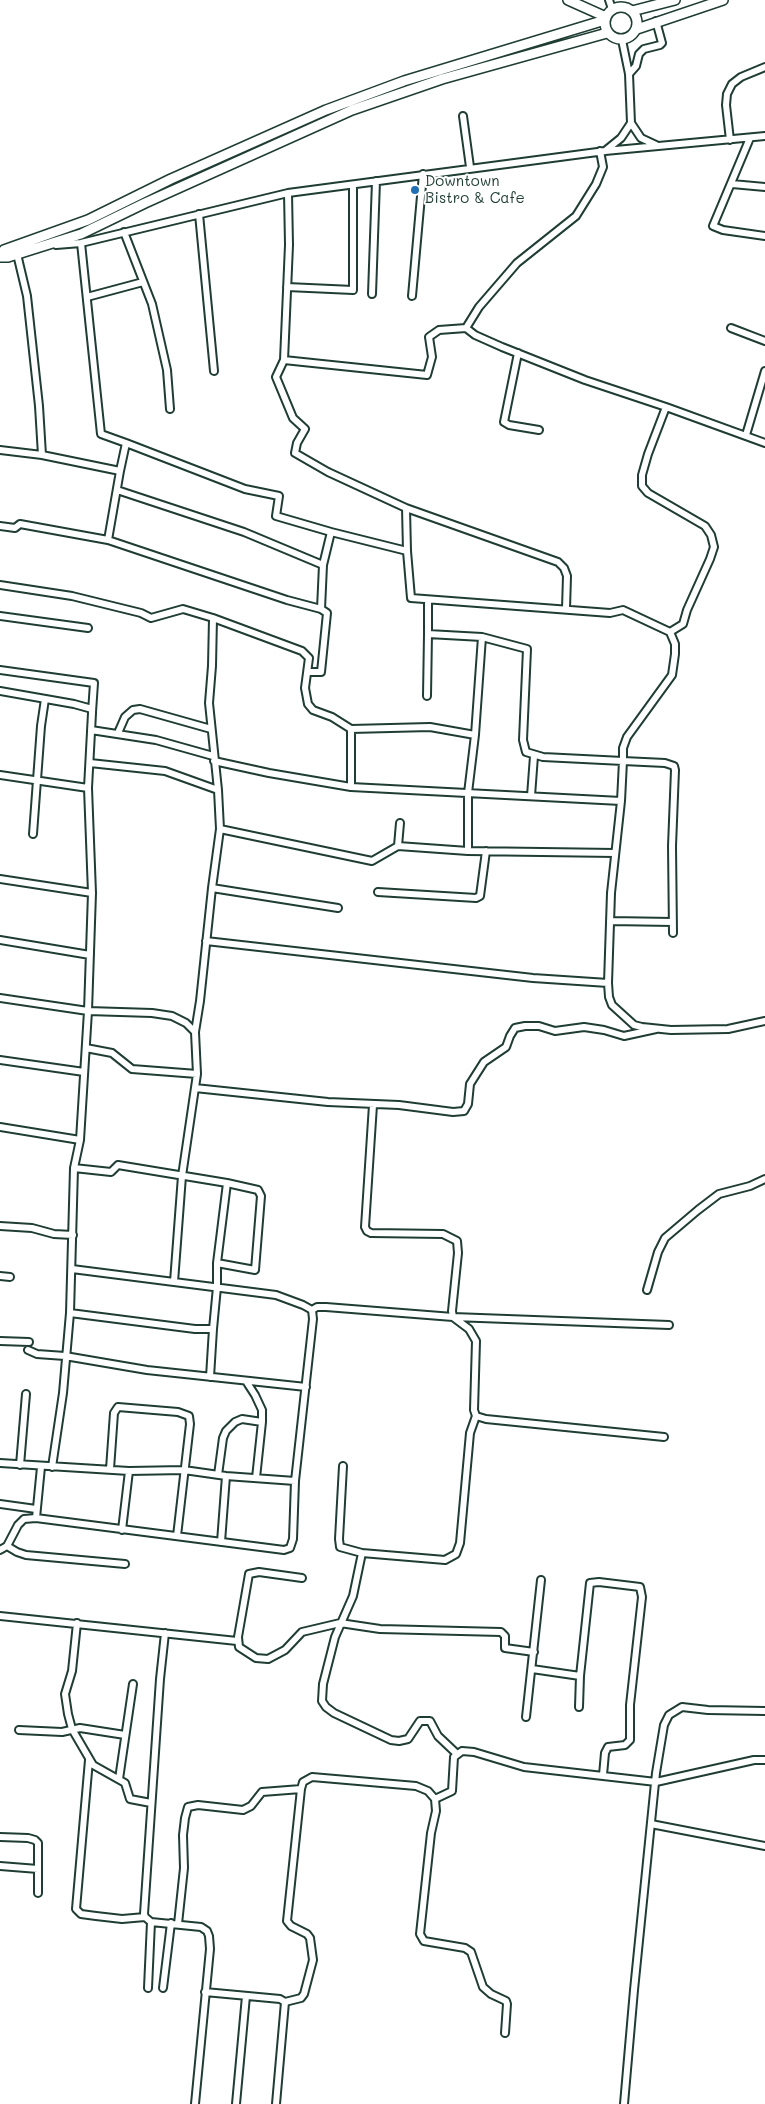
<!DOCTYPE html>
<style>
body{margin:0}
canvas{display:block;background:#fff}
</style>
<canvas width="765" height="2104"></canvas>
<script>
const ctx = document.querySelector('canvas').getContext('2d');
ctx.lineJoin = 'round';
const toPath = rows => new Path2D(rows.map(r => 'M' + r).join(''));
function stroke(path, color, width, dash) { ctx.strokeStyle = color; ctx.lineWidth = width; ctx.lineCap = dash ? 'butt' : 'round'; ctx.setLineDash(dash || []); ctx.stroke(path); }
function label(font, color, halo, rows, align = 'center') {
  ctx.font = font + ' Mali,sans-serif'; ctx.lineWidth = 4; ctx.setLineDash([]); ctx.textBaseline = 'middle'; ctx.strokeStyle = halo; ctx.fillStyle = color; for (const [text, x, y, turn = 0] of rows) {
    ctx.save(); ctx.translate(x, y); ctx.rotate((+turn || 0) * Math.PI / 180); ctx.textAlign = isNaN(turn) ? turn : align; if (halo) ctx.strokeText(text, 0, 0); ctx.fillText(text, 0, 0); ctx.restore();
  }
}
const street = toPath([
 [609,0,612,9],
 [622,40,629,74,631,123,641,138,656,145],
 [629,74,636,66,639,54,644,49,660,45,662,43,656,21],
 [463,116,470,167],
 [750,138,713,226,723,230,765,236],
 [730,140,726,105,727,94,732,84,741,77,765,67],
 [605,151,621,138,631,123],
 [732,184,765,187],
 [288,193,289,245,284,360,276,377,293,418,305,429,297,443,295,453,328,472,406,508,407,551,331,532],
 [199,214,214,371],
 [124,232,152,304,167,370,170,409],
 [81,243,101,434,126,443,120,471],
 [56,245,81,243,288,193,605,151,765,136],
 [17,254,27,296,39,406,42,455],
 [287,287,353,290,353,185],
 [372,294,376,181],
 [412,296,423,174],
 [87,297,143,282],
 [731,328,765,341],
 [518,353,504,422,509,425,539,430],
 [284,360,427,375,432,357,429,337,439,330,466,328,479,307,517,263,576,216,596,184,603,167,600,151],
 [666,407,765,443],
 [746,435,765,371],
 [0,450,42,455,120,471,108,540,20,524,15,528,0,526],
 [117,490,244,532,323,565,331,532,276,516,279,496,245,489,126,443],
 [406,508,558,562,564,568,567,576,566,609],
 [108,540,287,600,321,609],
 [407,551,411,598,610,613,623,610,670,632,683,624,687,610,710,559,714,547,711,535,705,526,648,493,642,486,642,475,648,454,666,407,585,380,502,347,475,335,466,328],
 [0,585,72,596,141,613,151,618,183,609,213,618,302,651,309,658,305,688,308,704,313,710,332,717,351,729],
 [0,616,88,628],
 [670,632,675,644,675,654,672,675,627,737,623,748,623,761,665,763,674,766,675,770,672,846,673,933],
 [0,670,94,683,92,712],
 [308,672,321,672,327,613,321,609,323,565],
 [0,691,74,704,92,709,92,713,88,788,0,775],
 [427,696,428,634],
 [91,730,156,740,213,756],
 [118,733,125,717,133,710,140,709,211,729],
 [214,761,269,773,351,787,351,729,430,727,475,735],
 [90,763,165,771,218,790,209,703,212,666,213,618],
 [351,787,621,801,623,761,543,757,526,752,523,740,527,649,482,637],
 [88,788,92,893],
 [531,796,534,756],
 [621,801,611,893,608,983,609,997,612,1005,634,1025,642,1027,671,1030,728,1029,765,1021],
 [400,823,398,846,468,851,468,793,475,735,482,637,428,634,428,600],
 [220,829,372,861,398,846],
 [33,834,41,726,45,699],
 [468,851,615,853],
 [0,879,92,893,88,1011,0,998],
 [212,888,338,908],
 [378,892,476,898,480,896,486,851],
 [610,921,673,922],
 [0,940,90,955],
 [206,941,533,978,608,983],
 [195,1032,200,1001,212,888,220,829,218,790],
 [86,1048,112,1053,132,1069,197,1074],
 [0,1060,84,1072],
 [195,1088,328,1102,399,1105,453,1112,464,1111,468,1104,470,1084,484,1062,506,1047,510,1036,515,1028,525,1026,539,1026,555,1031,584,1027,604,1030,624,1036,656,1029],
 [373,1105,365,1227,367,1231,371,1233,443,1234,457,1241,458,1253,452,1311,453,1317,469,1329,476,1341,474,1410,476,1416,486,1419,664,1437],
 [0,1127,80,1140,74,1168,70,1313,63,1393,52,1467],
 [80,1140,88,1011,152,1013,172,1016,186,1023,195,1032,197,1074,182,1176,174,1282],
 [0,1226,32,1228,54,1234,73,1235],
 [217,1263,255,1270,261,1196,258,1190,227,1183],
 [0,1276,10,1277],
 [647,1290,658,1252,665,1238,698,1210,719,1194,750,1186,765,1179],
 [312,1310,317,1307,326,1307,453,1317,669,1325],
 [70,1313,195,1329,213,1329,217,1287,217,1263,227,1183,118,1165,111,1172,74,1168],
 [0,1341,29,1342],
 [28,1350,37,1354,65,1356,147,1370,306,1387],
 [210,1377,213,1329],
 [246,1381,255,1395,262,1410,262,1422,256,1478],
 [0,1463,129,1471,184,1470,226,1476,295,1481,313,1319,312,1310,303,1305,276,1295,72,1269],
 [20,1465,26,1394],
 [343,1466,339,1539,340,1547,362,1553,445,1560,456,1554,460,1543,470,1433,476,1416],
 [110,1469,114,1413,118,1407,178,1412,189,1416,190,1424,177,1536],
 [218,1475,223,1438,226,1431,235,1422,242,1419,262,1422],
 [0,1504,36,1509],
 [36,1518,41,1467],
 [122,1530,129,1471],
 [221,1542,226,1476],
 [7,1546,17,1552,26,1555,125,1564],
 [0,1550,7,1546,18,1525,24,1519,36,1518,284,1550,290,1548,293,1539,295,1481],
 [362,1553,353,1596,335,1637,323,1684,322,1701,326,1707,334,1713,391,1740,399,1741,408,1739,420,1721,430,1721,438,1736,457,1754],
 [302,1578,259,1572,249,1574,238,1637,239,1647,256,1658,268,1659,285,1650,302,1632,340,1623,380,1629,501,1632,505,1636,505,1648,534,1652],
 [0,1616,237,1641],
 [77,1623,72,1671,65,1694,68,1714,72,1729,93,1765,125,1783,130,1799,151,1803],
 [165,1633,160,1679,144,1914,145,1917,151,1922,201,1927,207,1931,209,1936,210,1949,195,2104],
 [532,1669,580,1676],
 [579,1707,580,1676,590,1583,599,1582,640,1587,642,1597,630,1705,630,1740,625,1745,608,1747,605,1753,603,1775],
 [526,1717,541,1580],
 [19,1730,62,1732,80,1728,125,1735],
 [89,1760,76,1909,81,1914,96,1916,122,1919,145,1917],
 [119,1779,133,1684],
 [435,1799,452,1791,454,1757,462,1751,474,1752,524,1767,656,1782,754,1760,765,1760],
 [651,1824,765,1846],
 [0,1837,28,1838,35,1840,38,1843,38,1893],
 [0,1866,38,1869],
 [178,1924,184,1868,183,1835,185,1818,188,1807,198,1805,243,1810,251,1806,262,1792,301,1789],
 [148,1988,151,1922],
 [163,1988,171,1923],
 [205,1992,280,1999,285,2002,276,2104],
 [285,2002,301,1998,304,1994,313,1960,310,1938,307,1934,291,1926,287,1921,301,1789,303,1782,312,1777,416,1786,428,1791,435,1799,436,1811,431,1833,420,1934,424,1941,465,1948,471,1952,483,1987,491,1994,506,2001,507,2004,505,2033],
 [236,2104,246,1996],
 [624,2104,634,1990,656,1773,664,1725,669,1715,682,1707,708,1710,765,1711]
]);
const secondary = toPath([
 [568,0,606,17],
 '605 23a16 16 0 1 1 32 0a16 16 0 1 1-32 0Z',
 [632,11,675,0],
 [637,29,723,0],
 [0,255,4,250,88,220,171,179,326,110,404,81,605,20],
 [0,257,8,257,81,234,145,203,352,110,442,79,607,33]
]);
stroke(street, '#1f3d34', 10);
stroke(secondary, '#1f3d34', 12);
stroke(street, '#fff', 6);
stroke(secondary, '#fff', 9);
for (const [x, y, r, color] of [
 [415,190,5,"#1f6fb2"]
]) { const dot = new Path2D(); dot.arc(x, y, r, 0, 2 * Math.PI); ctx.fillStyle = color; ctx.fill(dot); stroke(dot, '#fff', 2); }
label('15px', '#1f3d34', '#fff', [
 ["Downtown",425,181],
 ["Bistro & Cafe",425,198]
], 'left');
</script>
